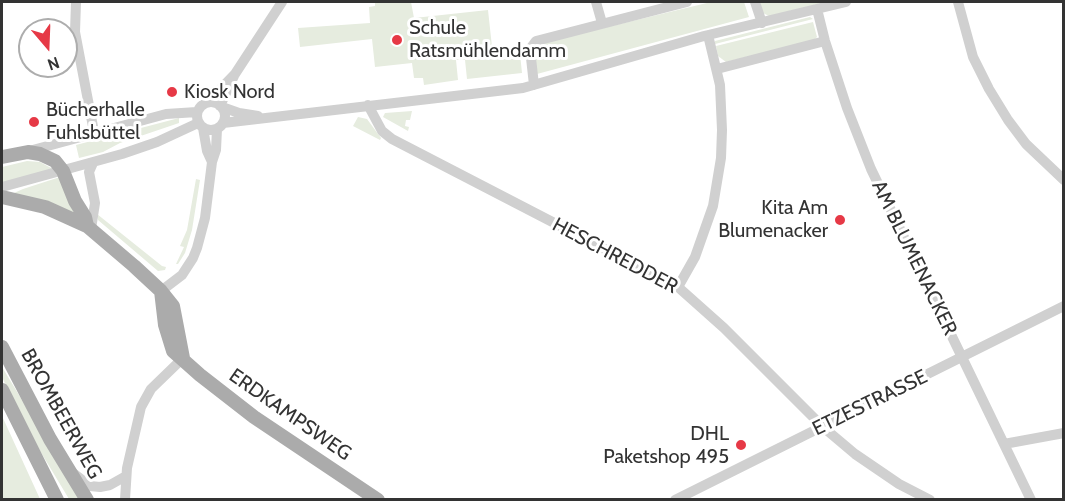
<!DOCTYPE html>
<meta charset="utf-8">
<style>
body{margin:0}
#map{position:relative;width:1065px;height:501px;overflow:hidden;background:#fff;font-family:Cabin,sans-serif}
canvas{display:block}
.frame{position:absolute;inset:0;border:3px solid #333;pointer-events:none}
.north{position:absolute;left:18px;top:18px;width:60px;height:60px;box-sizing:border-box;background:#fff;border:2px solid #adadad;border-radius:50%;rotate:161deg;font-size:16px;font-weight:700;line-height:24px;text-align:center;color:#333}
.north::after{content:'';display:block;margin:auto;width:21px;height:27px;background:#e63946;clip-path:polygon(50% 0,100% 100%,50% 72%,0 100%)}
</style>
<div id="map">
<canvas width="1065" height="501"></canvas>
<div class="frame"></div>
<div class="north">N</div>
</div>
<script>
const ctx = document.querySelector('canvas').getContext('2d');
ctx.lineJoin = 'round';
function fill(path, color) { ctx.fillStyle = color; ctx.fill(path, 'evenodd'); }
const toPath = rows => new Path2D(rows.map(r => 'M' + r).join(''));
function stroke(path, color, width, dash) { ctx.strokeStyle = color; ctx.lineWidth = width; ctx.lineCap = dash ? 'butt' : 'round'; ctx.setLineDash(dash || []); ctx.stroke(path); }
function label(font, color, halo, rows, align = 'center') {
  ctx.font = font + ' Cabin,sans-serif'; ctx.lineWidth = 6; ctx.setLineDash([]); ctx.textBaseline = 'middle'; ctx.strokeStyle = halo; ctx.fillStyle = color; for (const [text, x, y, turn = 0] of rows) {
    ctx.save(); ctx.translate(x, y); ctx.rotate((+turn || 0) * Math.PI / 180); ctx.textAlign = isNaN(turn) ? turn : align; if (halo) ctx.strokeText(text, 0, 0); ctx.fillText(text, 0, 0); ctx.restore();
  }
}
fill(toPath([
 [375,2,411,2,414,18,488,10,493,56,520,54,522,73,467,79,465,60,456,60,458,80,424,85,423,78,414,78,412,63,375,67,372,39,300,47,298,28,370,23,369,7,375,6],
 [711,2,744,2,749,17,537,74,534,49,537,44],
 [760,2,826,2,769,16,763,13],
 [810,17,813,19,715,44,715,41],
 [813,22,817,37,814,40,726,62,718,56,716,46],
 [412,111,410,120,406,120,405,126,409,127,408,131,383,117,385,113],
 [358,117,367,119,381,138,380,140,353,126],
 [179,118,179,123,120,143,103,152,79,158,76,145],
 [27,161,40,162,53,169,2,185,2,167],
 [60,177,81,220,14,193,23,189],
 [196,179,200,180,192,230,185,253,178,264,176,264,184,247,180,246,187,230],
 [97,214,162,266,166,267,165,270,158,271,98,220],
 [2,367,19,395,80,499,69,499,25,426,2,377],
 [2,416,40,499,2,499]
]), '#e6ecdf');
stroke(toPath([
 [76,2,75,32,94,132],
 [596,2,602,23],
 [755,2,762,23],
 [958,2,973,57,989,89,1008,120,1026,144,1064,180],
 [817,9,825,41,847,108,871,169,1031,500],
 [717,69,825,41],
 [534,85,530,49,536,41,687,2],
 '197 116a14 14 0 1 1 28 0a14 14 0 1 1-28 0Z',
 [208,102,235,74,282,2],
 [368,105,382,131,392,139,678,287,724,328,823,427,855,454,899,484,930,500],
 [220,106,234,76],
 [222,107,239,113,258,116],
 [223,123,523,88,704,36,846,2],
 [203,128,207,151,212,162],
 [29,151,166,114,197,112],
 [2,187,122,154,157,142,198,123],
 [91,229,95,203,89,172,93,163],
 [678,287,695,257,713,206,721,158,722,130,720,85,708,35],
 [161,291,182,275,193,258,197,248,205,218,212,162,216,150,217,129],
 [1004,444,1064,433],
 [73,473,90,486,100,487,110,485,126,476],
 [125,500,127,468,141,407,151,389,183,358],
 [675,500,1064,306]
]), '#d0d0d0', 10);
stroke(toPath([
 [2,157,28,152,40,154,55,161,63,171,75,201,85,217,87,226],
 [2,197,45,207,87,226,134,266,161,291,173,306,183,358],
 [161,291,165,325,173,351,200,375,254,417,378,500],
 [2,347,50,439,87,500],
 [2,390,57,500]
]), '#ababab', 14);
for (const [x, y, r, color] of [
 [397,40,6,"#e63946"],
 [172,92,6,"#e63946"],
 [34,122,6,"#e63946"],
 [840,220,6,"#e63946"],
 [741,445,6,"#e63946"]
]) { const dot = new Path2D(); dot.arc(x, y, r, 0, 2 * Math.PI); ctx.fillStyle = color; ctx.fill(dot); stroke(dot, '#fff', 2); }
label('20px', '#333', '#fff', [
 ["Schule",409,28],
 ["Ratsmühlendamm",409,51],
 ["Kiosk Nord",184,92],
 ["Bücherhalle",46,110],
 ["Fuhlsbüttel",46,133],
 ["Kita Am",828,208,"right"],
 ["Blumenacker",828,231,"right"],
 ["DHL",729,434,"right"],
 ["Paketshop 495",729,457,"right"]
], 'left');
label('20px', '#333', '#fff', [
 ["HESCHREDDER",615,256,28],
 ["AM BLUMENACKER",914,258,64],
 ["ETZESTRASSE",870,403,-26],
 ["BROMBEERWEG",61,414,61],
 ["ERDKAMPSWEG",290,415,35]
]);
</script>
